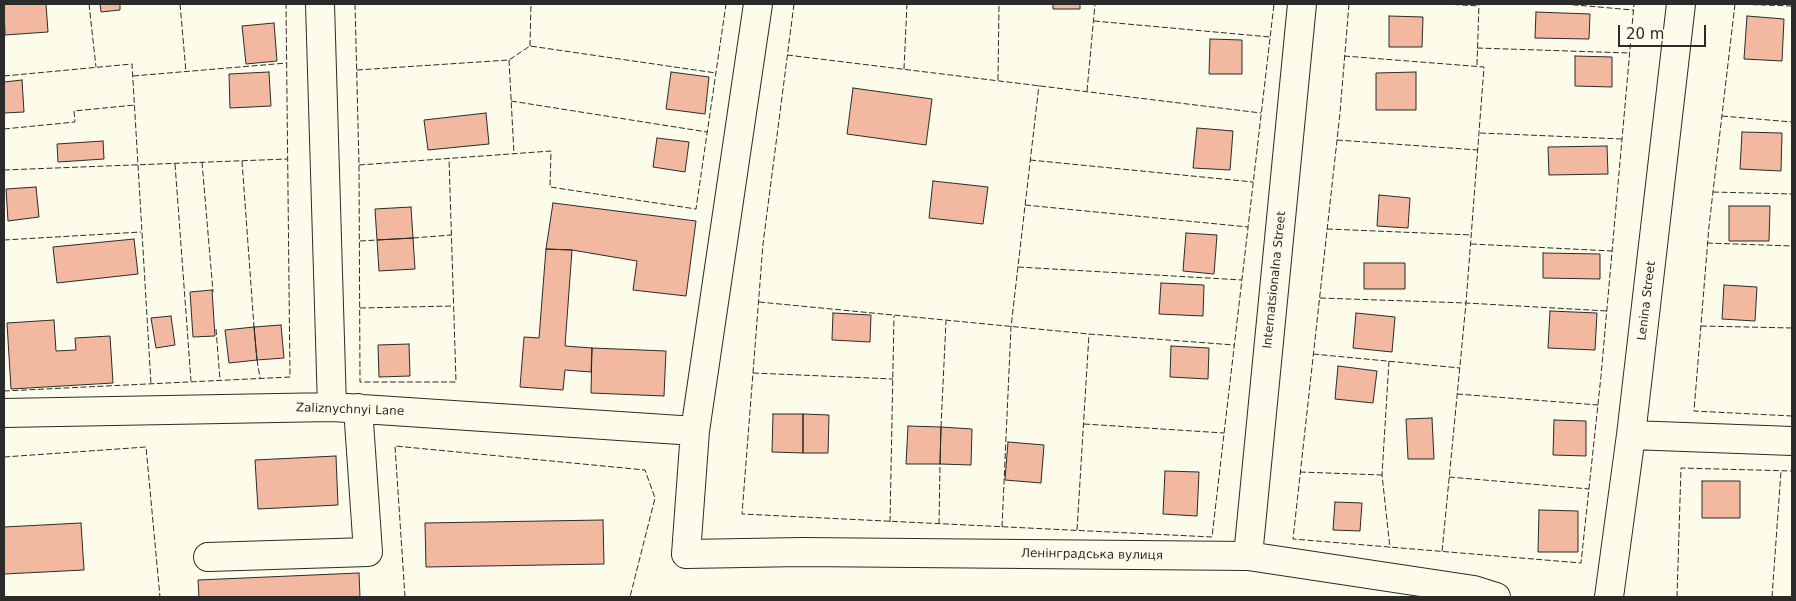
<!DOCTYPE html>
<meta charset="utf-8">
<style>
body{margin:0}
#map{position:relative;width:1796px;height:601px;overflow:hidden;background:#fdfbea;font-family:"DejaVu Sans",sans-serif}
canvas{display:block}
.frame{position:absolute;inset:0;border:5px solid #2b2b2b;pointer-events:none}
.scale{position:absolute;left:1618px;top:25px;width:88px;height:22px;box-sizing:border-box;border:2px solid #2b2b2b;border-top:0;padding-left:6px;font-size:15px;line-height:18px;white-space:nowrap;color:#2b2b2b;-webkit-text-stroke:4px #fdfbea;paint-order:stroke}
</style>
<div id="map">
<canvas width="1796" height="601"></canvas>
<div class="frame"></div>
<div class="scale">20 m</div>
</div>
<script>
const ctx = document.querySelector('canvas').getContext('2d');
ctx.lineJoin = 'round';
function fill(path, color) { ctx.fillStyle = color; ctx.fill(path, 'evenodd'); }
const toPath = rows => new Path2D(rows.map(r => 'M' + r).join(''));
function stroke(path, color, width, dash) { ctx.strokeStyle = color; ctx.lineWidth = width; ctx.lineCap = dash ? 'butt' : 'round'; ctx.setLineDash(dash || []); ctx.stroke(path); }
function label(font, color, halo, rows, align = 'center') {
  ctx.font = font + ' "DejaVu Sans",sans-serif'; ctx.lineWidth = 4; ctx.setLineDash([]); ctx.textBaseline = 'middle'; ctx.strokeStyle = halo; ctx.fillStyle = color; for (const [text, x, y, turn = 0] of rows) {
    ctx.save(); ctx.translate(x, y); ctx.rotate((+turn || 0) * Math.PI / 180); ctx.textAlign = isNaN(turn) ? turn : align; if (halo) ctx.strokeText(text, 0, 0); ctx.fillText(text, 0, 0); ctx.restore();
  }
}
const building = toPath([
 [4,4,46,4,48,32,5,35,4,4],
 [100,4,120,4,120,10,101,12,100,4],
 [1053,4,1080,4,1080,9,1053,9,1053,4],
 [1536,12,1590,14,1589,39,1535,38,1536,12],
 [1389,16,1423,17,1422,47,1389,47,1389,16],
 [1747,16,1784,19,1782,61,1744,59,1747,16],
 [274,23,277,61,246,64,242,26,274,23],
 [1210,39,1242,40,1242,74,1209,74,1210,39],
 [1575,56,1612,57,1612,87,1575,86,1575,56],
 [269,72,271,106,230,108,229,74,269,72],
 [671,72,709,77,705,114,666,109,671,72],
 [1416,72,1416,110,1376,110,1376,73,1416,72],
 [22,80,24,112,4,113,4,82,22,80],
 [853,88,932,99,926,145,847,134,853,88],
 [486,113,489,144,428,150,424,120,486,113],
 [1197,128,1233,131,1230,170,1193,168,1197,128],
 [1742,132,1782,133,1781,171,1740,169,1742,132],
 [657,138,689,142,685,172,653,167,657,138],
 [103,141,104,159,58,162,57,144,103,141],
 [1607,146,1608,174,1549,175,1548,147,1607,146],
 [933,181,988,187,983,224,929,218,933,181],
 [36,187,39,217,8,221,6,189,36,187],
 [1379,195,1410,198,1408,228,1377,226,1379,195],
 [553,203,696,221,686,296,633,290,637,261,572,250,546,249,553,203],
 [1729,206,1770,206,1769,241,1729,241,1729,206],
 [411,207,413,238,377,240,375,209,411,207],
 [1186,233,1217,235,1214,274,1183,271,1186,233],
 [413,238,415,269,379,271,377,240,413,238],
 [134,239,138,274,57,283,53,247,134,239],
 [546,249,572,250,565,346,592,348,591,372,565,370,563,390,520,387,524,337,539,338,546,249],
 [1543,253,1600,254,1600,279,1543,278,1543,253],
 [1364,263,1405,263,1405,289,1364,289,1364,263],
 [1161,283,1204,285,1203,316,1159,314,1161,283],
 [1724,285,1757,287,1755,321,1722,319,1724,285],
 [212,290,215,336,193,337,190,292,212,290],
 [1550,311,1597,313,1595,350,1548,348,1550,311],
 [833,313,871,315,870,342,832,340,833,313],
 [1356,313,1395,317,1392,352,1353,348,1356,313],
 [171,316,175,345,156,348,151,318,171,316],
 [54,320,56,351,76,350,75,338,110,336,113,383,11,389,7,323,54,320],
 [281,325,284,358,257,360,254,327,281,325],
 [254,327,257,360,229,363,225,330,254,327],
 [409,344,410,376,379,377,378,345,409,344],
 [1171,346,1209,348,1208,379,1170,377,1171,346],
 [592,348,666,351,664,396,591,393,592,348],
 [1338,366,1377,371,1373,403,1335,399,1338,366],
 [773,414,803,414,803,453,772,452,773,414],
 [803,414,829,415,828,453,803,453,803,414],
 [1432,418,1434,459,1408,459,1406,419,1432,418],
 [1554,420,1586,421,1586,456,1553,455,1554,420],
 [908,426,941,427,940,464,906,464,908,426],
 [941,427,972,429,971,465,940,464,941,427],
 [1008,442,1044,445,1041,483,1005,480,1008,442],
 [336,456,338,505,258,509,255,460,336,456],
 [1165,471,1199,472,1197,516,1163,514,1165,471],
 [1702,481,1740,481,1740,518,1702,518,1702,481],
 [1335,502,1362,503,1360,531,1333,530,1335,502],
 [1539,510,1578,511,1578,552,1538,552,1539,510],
 [603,520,604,564,426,567,425,523,603,520],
 [81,523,84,570,4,574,4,527,81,523],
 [359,573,360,597,199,597,198,580,359,573]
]);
fill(building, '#f2b8a0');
stroke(building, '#2b2b2b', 1);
const minor = toPath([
 [320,4,332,407],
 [758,4,695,431,686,554,802,552,1248,556,1474,590,1496,597],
 [4,413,332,407,695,431],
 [1631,435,1792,441],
 [1248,556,1302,4],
 [208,557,368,552,358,408],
 [1609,597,1631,435,1681,4]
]);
stroke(minor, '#2b2b2b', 30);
stroke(minor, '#fdfbea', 28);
stroke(toPath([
 [89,4,96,67],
 [180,4,186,72],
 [355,4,359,165,360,382,456,382,449,158],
 [794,4,763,244,742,514,1212,537,1274,4],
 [1349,4,1340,113,1293,539,1581,563,1601,376,1634,4],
 [1445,4,1479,6],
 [1564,4,1633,10],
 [1735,4,1709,226,1694,411,1792,416],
 [1735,4,1792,6],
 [1094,21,1270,37],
 [530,46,531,4],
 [1477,48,1629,53],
 [787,55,1261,113],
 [1344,56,1484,67,1466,303,1442,552],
 [509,60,514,154],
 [1477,65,1479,4],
 [904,69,907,4],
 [357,70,509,60,530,46,716,73],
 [4,76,132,64,151,384],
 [133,76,287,63],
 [998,80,999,4],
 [1087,91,1095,4],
 [511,101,707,132],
 [1722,116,1792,122],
 [4,129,75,122,74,111,135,105],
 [1480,133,1622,139],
 [1337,140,1478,150],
 [1030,160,1253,182],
 [242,161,254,327],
 [202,162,213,292],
 [175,164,191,381],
 [359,165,551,151,550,187,696,209,726,4],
 [4,170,287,159],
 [1713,192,1792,194],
 [1025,205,1248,227],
 [1327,229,1472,235],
 [413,238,451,235],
 [4,240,141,232],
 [360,241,377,240],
 [1707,243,1792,246],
 [1471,244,1612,251],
 [1018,267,1242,280],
 [1320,298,1466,303,1607,311],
 [759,302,1089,334,1234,345],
 [360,308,453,306],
 [1701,326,1792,328],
 [216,329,220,380],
 [1313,354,1460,368],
 [257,360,260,378],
 [1389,361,1382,475,1390,548],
 [753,373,893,379],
 [4,391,290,377,286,4],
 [1457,394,1598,405],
 [1084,424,1224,433],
 [941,427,946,321],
 [4,457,146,447,160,597],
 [1300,472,1382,475],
 [1449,477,1589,489],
 [890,522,894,316],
 [939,524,940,464],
 [1002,527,1011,327,1039,85],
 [1077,530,1089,334],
 [405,597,395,446,645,470,655,498,630,597],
 [1677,597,1681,468,1792,471],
 [1772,597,1781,471]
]), '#2b2b2b', 1, [6, 2.5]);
label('12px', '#2b2b2b', '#fdfbea', [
 ["Internatsionalna Street",1275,280,-84],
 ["Lenina Street",1647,301,-83],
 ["Zaliznychnyi Lane",350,410,2],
 ["Ленінградська вулиця",1092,555,1]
]);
</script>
